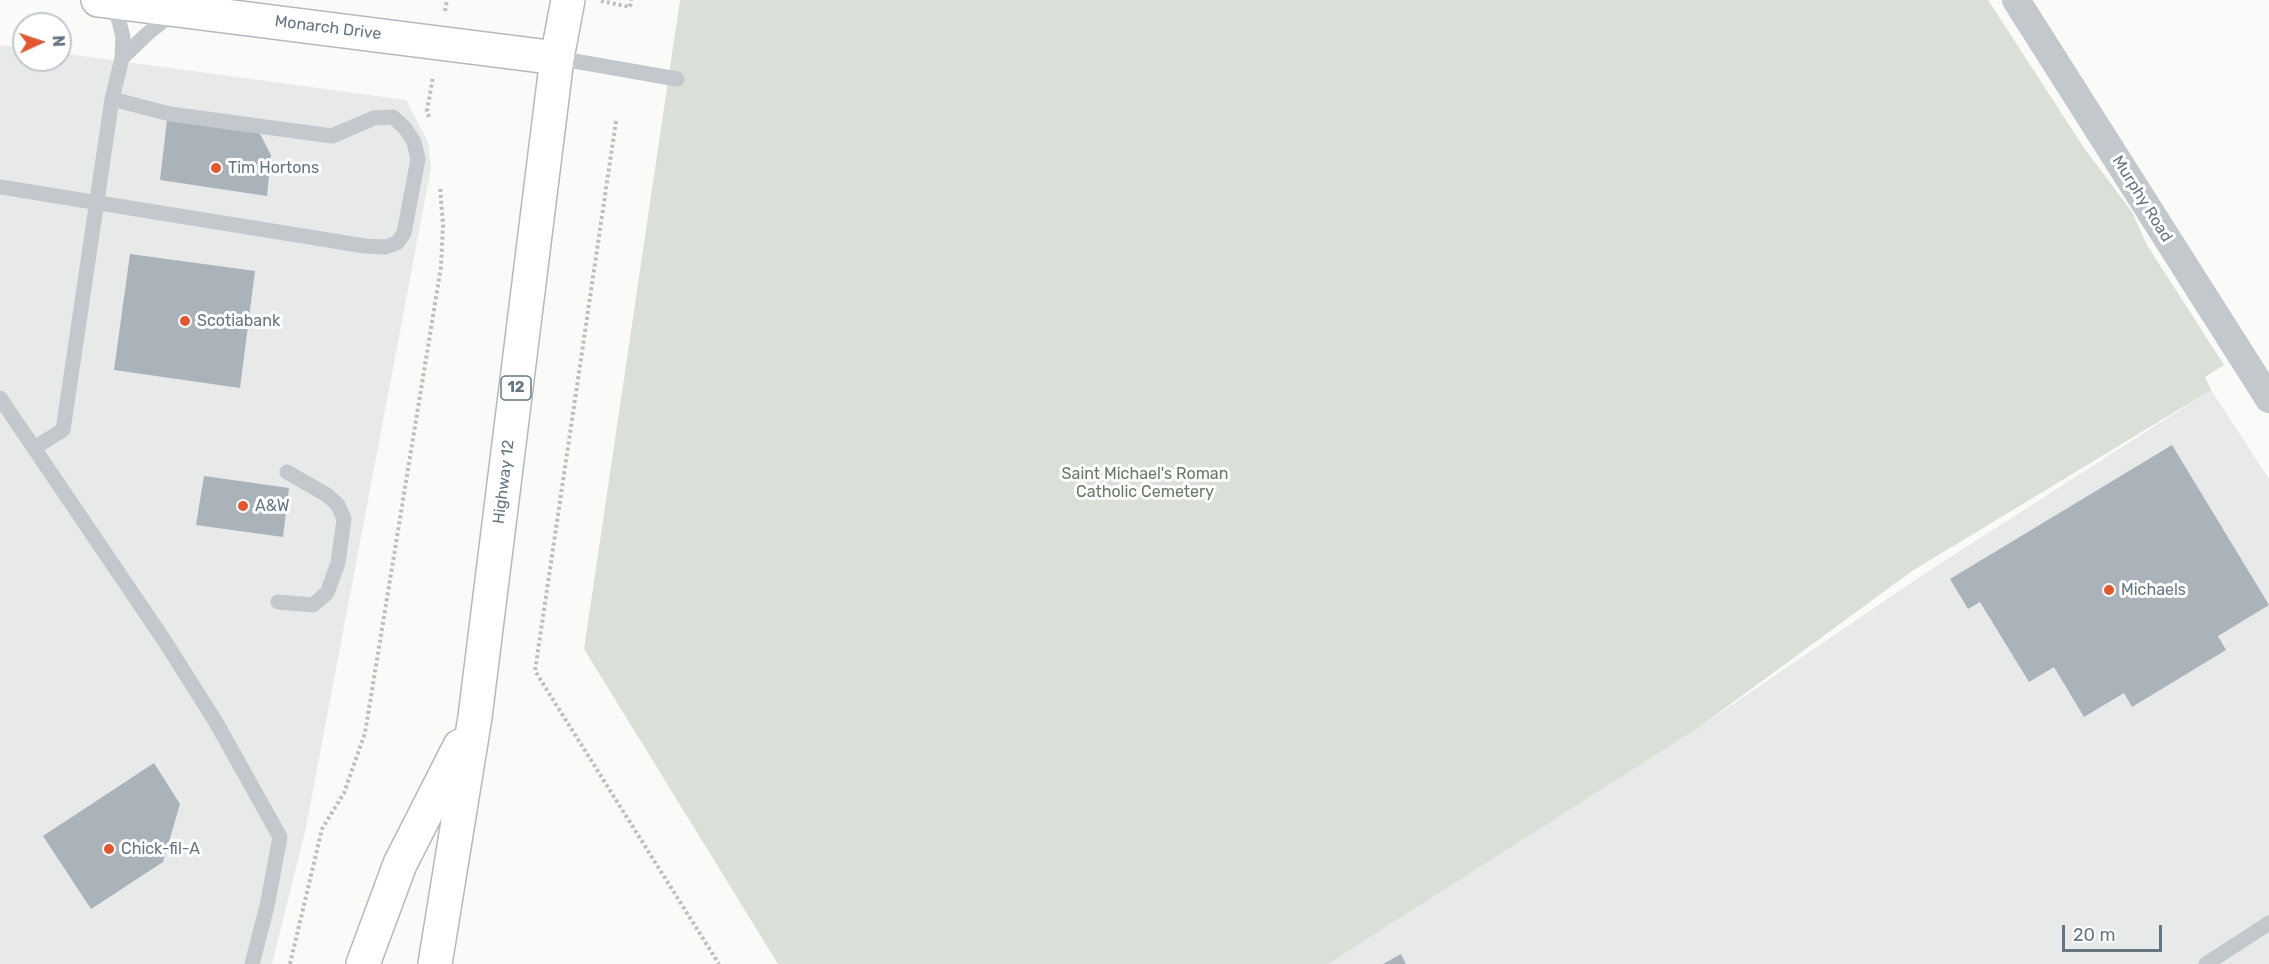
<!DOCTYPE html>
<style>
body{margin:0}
#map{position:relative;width:2269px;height:964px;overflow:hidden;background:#fafaf8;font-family:Rubik,sans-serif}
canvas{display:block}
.north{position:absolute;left:12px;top:12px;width:60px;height:60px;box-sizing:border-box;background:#fff;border:2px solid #c1c8cd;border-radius:50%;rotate:87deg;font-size:16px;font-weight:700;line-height:24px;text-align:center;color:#657683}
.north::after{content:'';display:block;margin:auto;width:21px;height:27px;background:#e4572e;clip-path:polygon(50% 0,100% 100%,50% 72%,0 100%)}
.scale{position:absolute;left:2062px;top:925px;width:100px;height:27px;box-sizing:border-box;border:3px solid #657683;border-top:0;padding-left:8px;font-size:18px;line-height:21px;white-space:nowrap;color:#657683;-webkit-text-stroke:4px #fff;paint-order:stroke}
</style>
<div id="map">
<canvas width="2269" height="964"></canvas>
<div class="north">N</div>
<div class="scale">20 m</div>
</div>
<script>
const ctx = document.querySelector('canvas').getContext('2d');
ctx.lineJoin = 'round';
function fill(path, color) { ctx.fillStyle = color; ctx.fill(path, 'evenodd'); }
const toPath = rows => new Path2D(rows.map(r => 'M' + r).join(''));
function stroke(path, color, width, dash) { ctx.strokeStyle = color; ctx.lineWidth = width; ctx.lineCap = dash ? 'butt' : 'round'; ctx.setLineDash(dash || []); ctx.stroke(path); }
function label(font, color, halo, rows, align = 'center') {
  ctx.font = font + ' Rubik,sans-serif'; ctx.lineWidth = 6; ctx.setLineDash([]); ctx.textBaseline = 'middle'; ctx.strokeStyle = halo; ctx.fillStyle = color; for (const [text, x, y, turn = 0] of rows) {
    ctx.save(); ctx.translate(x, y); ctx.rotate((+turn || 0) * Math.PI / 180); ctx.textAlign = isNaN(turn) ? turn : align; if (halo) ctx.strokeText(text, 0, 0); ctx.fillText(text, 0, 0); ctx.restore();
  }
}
fill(toPath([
 [0,45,24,48,24,60,60,60,60,53,406,100,428,142,431,168,305,832,272,964,0,964],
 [2211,390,2269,479,2269,964,1328,964,1698,728,1921,576]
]), '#e8e9e9');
fill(toPath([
 [680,0,1988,0,2084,148,2132,212,2147,245,2224,365,2205,377,2211,390,1912,571,1698,728,1328,964,778,964,584,649]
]), '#dadfd7');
fill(toPath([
 [167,120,259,132,271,155,267,196,160,180],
 [130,254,255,271,240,388,114,370],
 [2172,445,2269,605,2218,636,2226,650,2132,707,2124,693,2084,717,2054,667,2029,682,1980,602,1968,609,1950,579],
 [204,476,289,488,283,537,196,525],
 [154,763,180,804,163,862,91,909,43,836],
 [1401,954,1406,964,1383,964]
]), '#aab3b9');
const secondary = toPath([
 [98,0,557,58]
]);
const highway = toPath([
 [363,964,400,864,460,746],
 [435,964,475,717,557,58,568,0]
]);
stroke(secondary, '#b3babf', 36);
stroke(highway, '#b4b9bd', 36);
stroke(toPath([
 [601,1,630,7,631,0],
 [445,11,447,0],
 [429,117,427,111,433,77],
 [616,121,535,671,719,964],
 [290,964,322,829,344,793,365,733,441,267,443,225,440,186]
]), '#bbbfc2', 4, [3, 3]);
stroke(toPath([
 [122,58,147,34,163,21,175,15],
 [557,58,677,79],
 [0,187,365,246,385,247,397,243,404,233,418,159,414,142,405,128,393,117,374,118,332,136,170,114,112,99],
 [0,398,164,640,217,724,280,837,267,906,252,964],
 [34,448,63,430,112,99,122,58,123,37,114,2],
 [278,602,313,605,327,593,338,563,344,519,338,505,327,495,287,472],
 [2206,964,2269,923]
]), '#c3c8cc', 15);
stroke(toPath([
 [2016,0,2269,399]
]), '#c3c8cc', 28);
stroke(secondary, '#fff', 33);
stroke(highway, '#fff', 33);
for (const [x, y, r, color] of [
 [216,168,6,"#e4572e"],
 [185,321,6,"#e4572e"],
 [243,506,6,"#e4572e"],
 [2109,590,6,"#e4572e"],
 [109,849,6,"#e4572e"]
]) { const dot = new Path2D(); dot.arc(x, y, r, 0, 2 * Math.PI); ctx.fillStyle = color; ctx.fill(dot); stroke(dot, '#fff', 2); }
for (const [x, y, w] of [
 [516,388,30]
]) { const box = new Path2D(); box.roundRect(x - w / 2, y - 12, w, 24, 4.5); ctx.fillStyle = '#fff'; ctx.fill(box); stroke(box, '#657683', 1.5); }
label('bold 15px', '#657683', null, [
 ["12",516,388]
]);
label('16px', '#657683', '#fff', [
 ["Monarch Drive",328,28,7],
 ["Murphy Road",2142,199,58],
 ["Highway 12",504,482,-83]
]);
label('16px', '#657683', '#fff', [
 ["Tim Hortons",228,168],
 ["Scotiabank",197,321],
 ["A&W",255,506],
 ["Michaels",2121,590],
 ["Chick-fil-A",121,849]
], 'left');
label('16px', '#687a64', '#fff', [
 ["Saint Michael's Roman",1145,474],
 ["Catholic Cemetery",1145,492]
]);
</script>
